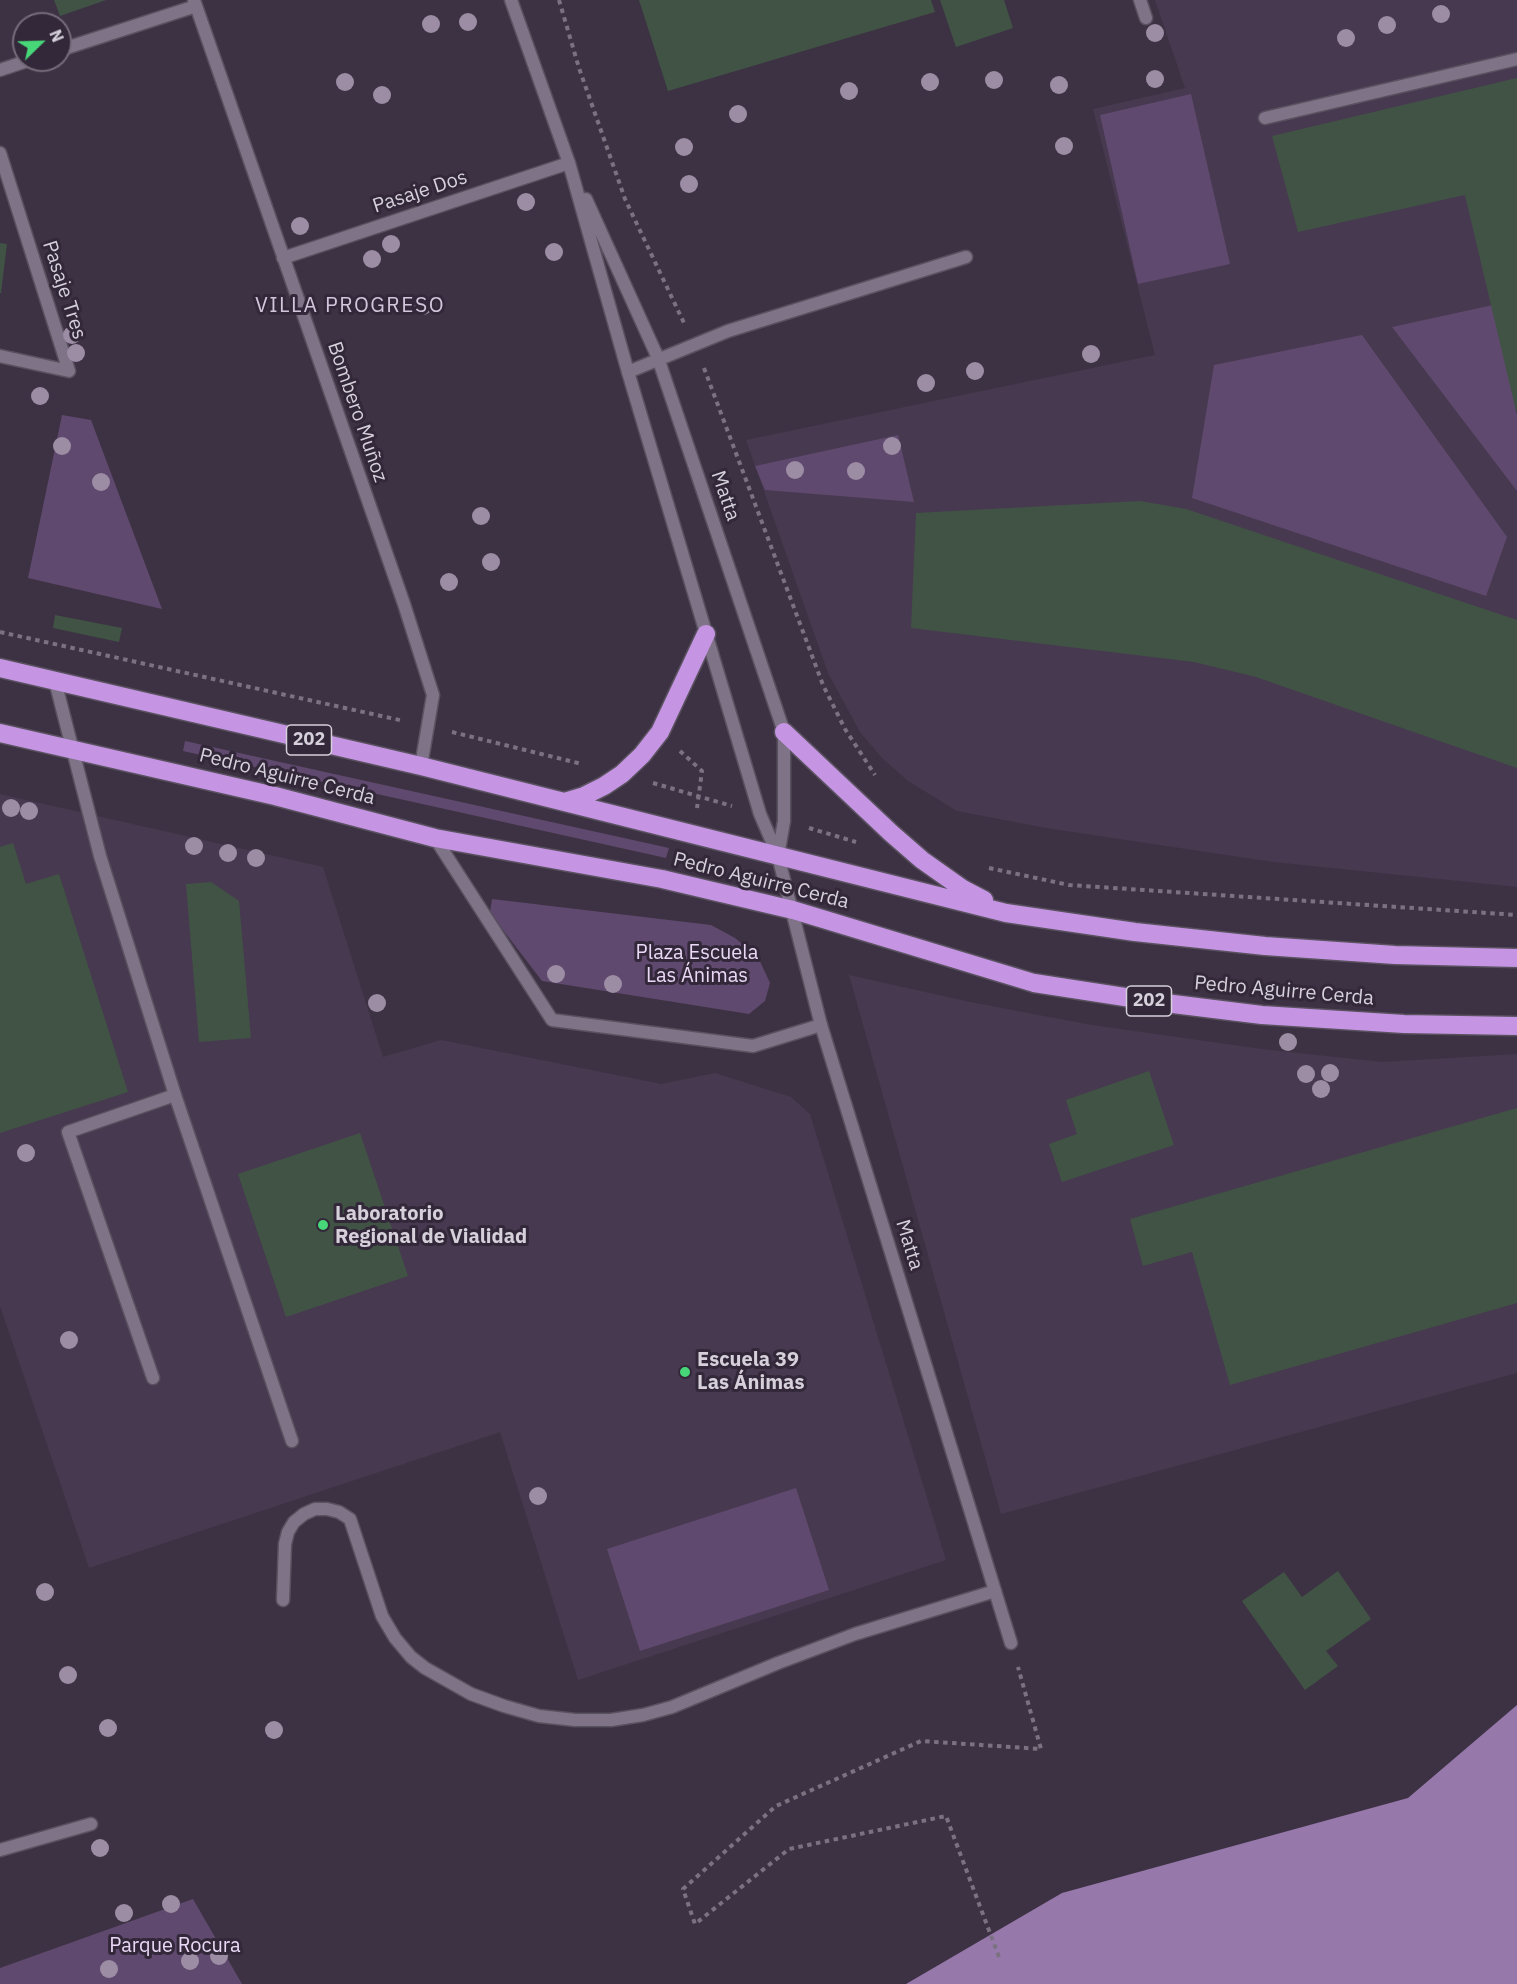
<!DOCTYPE html>
<meta charset="utf-8">
<style>
body{margin:0}
#map{position:relative;width:1517px;height:1984px;overflow:hidden;background:#3d3243;font-family:"IBM Plex Sans",sans-serif}
canvas{display:block}
.north{position:absolute;left:12px;top:12px;width:60px;height:60px;box-sizing:border-box;background:#322839;border:2px solid #746b7a;border-radius:50%;rotate:67deg;font-size:16px;font-weight:700;line-height:24px;text-align:center;color:#d6d0db}
.north::after{content:'';display:block;margin:auto;width:21px;height:27px;background:#47d779;clip-path:polygon(50% 0,100% 100%,50% 72%,0 100%)}
</style>
<div id="map">
<canvas width="1517" height="1984"></canvas>
<div class="north">N</div>
</div>
<script>
const ctx = document.querySelector('canvas').getContext('2d');
ctx.lineJoin = 'round';
function fill(path, color) { ctx.fillStyle = color; ctx.fill(path, 'evenodd'); }
const toPath = rows => new Path2D(rows.map(r => 'M' + r).join(''));
function stroke(path, color, width, dash) { ctx.strokeStyle = color; ctx.lineWidth = width; ctx.lineCap = dash ? 'butt' : 'round'; ctx.setLineDash(dash || []); ctx.stroke(path); }
function label(font, color, halo, rows, align = 'center') {
  ctx.font = font + ' "IBM Plex Sans",sans-serif'; ctx.lineWidth = 6; ctx.setLineDash([]); ctx.textBaseline = 'middle'; ctx.strokeStyle = halo; ctx.fillStyle = color; for (const [text, x, y, turn = 0] of rows) {
    ctx.save(); ctx.translate(x, y); ctx.rotate((+turn || 0) * Math.PI / 180); ctx.textAlign = isNaN(turn) ? turn : align; if (halo) ctx.strokeText(text, 0, 0); ctx.fillText(text, 0, 0); ctx.restore();
  }
}
fill(toPath([
 [1155,0,1517,0,1517,887,1273,862,1046,828,957,811,908,781,883,759,860,732,828,673,746,440,1155,355,1093,109,1185,88],
 [0,794,323,867,383,1057,441,1040,661,1084,715,1073,791,1097,810,1114,946,1560,578,1680,500,1432,89,1568,0,1306],
 [849,975,970,1002,1092,1025,1262,1049,1382,1062,1517,1054,1517,1373,1001,1514]
]), '#473950');
fill(toPath([
 [1191,94,1230,264,1138,284,1100,115],
 [1493,305,1517,415,1517,491,1392,327],
 [1362,335,1507,537,1486,596,1192,498,1214,365],
 [62,415,91,420,162,609,28,578],
 [898,435,914,502,765,490,755,466],
 [185,741,669,848,666,858,183,751],
 [492,899,711,925,735,938,758,957,770,983,765,1001,749,1014,542,981,490,913],
 [796,1488,829,1590,640,1651,607,1549],
 [193,1899,242,1984,0,1984,0,1968]
]), '#60496e');
fill(toPath([
 [1517,1705,1517,1984,906,1984,1062,1893,1408,1798]
]), '#9678aa');
fill(toPath([
 [54,0,106,0,60,16],
 [639,0,931,0,935,12,668,91],
 [940,0,1004,0,1013,28,956,47],
 [1517,78,1517,410,1516,411,1465,195,1298,232,1272,136],
 [0,243,7,244,1,293,0,293],
 [1140,501,1186,509,1517,620,1517,768,1256,677,1194,662,911,628,916,513],
 [55,615,122,628,119,642,53,628],
 [13,843,26,884,59,874,128,1092,0,1133,0,847],
 [211,882,239,901,251,1038,199,1042,186,884],
 [1149,1071,1174,1145,1062,1182,1049,1144,1077,1134,1066,1100],
 [1517,1108,1517,1303,1230,1385,1192,1252,1143,1266,1130,1219],
 [360,1133,408,1276,286,1317,238,1174],
 [1338,1571,1371,1619,1326,1651,1338,1666,1305,1690,1242,1601,1284,1572,1302,1597]
]), '#415345');
const lane = toPath([
 [1140,0,1146,18],
 [1265,118,1517,59],
 [628,372,728,331,966,257],
 [435,838,552,1020,753,1046,821,1025],
 [153,1378,68,1132,175,1095],
 [283,1600,285,1544,288,1532,294,1522,304,1514,315,1509,327,1509,339,1512,350,1519,382,1616,395,1638,411,1657,425,1668,471,1694,504,1706,539,1716,575,1720,611,1720,643,1715,672,1707,778,1663,855,1634,995,1591]
]);
const street = toPath([
 [194,0,404,604,433,695,421,766],
 [511,0,569,163,628,372,760,814,778,856,821,1025,1011,1643],
 [60,50,196,6],
 [0,70,30,60],
 [0,153,69,371],
 [586,199,658,358,784,732,784,821,778,856],
 [283,258,569,163],
 [0,356,69,371],
 [55,681,100,856,175,1095,292,1441],
 [0,1850,91,1824]
]);
const highway = toPath([
 [0,668,421,766,1006,913,1135,932,1265,946,1395,955,1517,958],
 [784,732,891,833,922,860,963,889,984,900],
 [0,733,275,796,435,838,662,879,793,910,1034,983,1157,1002,1262,1015,1404,1024,1517,1026],
 [564,802,584,796,604,786,622,774,642,755,660,732,706,634]
]);
stroke(lane, '#59515f', 15);
stroke(street, '#59515f', 15);
stroke(highway, '#59515f', 21);
stroke(toPath([
 [559,0,579,68,625,199,684,323],
 [704,368,823,685,845,729,875,775],
 [0,632,404,721],
 [452,732,582,764],
 [680,751,702,771,697,808],
 [653,783,732,806],
 [809,828,856,842],
 [989,868,1069,885,1517,915],
 [999,1957,946,1816,789,1849,695,1924,683,1889,776,1806,921,1741,1041,1749,1018,1667]
]), '#7b7281', 4, [4.5, 4.5]);
stroke(lane, '#7f7387', 12);
stroke(street, '#7f7387', 12);
stroke(highway, '#c595e3', 18);
ctx.fillStyle = '#9c8da5';
for (const [x, y] of [
 [1441,14],
 [468,22],
 [431,24],
 [1387,25],
 [1155,33],
 [1346,38],
 [1155,79],
 [994,80],
 [345,82],
 [930,82],
 [1059,85],
 [849,91],
 [382,95],
 [738,114],
 [1064,146],
 [684,147],
 [689,184],
 [526,202],
 [300,226],
 [391,244],
 [554,252],
 [372,259],
 [423,306],
 [72,335],
 [76,353],
 [1091,354],
 [975,371],
 [926,383],
 [40,396],
 [62,446],
 [892,446],
 [795,470],
 [856,471],
 [101,482],
 [481,516],
 [491,562],
 [449,582],
 [11,808],
 [29,811],
 [194,846],
 [228,853],
 [256,858],
 [556,974],
 [613,984],
 [377,1003],
 [1288,1042],
 [1330,1073],
 [1306,1074],
 [1321,1089],
 [26,1153],
 [69,1340],
 [538,1496],
 [45,1592],
 [68,1675],
 [108,1728],
 [274,1730],
 [100,1848],
 [171,1904],
 [124,1913],
 [219,1956],
 [190,1961],
 [109,1969]
]) { ctx.beginPath(); ctx.arc(x, y, 9, 0, 2 * Math.PI); ctx.fill(); }
for (const [x, y, r, color] of [
 [323,1225,6,"#47d779"],
 [685,1372,6,"#47d779"]
]) { const dot = new Path2D(); dot.arc(x, y, r, 0, 2 * Math.PI); ctx.fillStyle = color; ctx.fill(dot); stroke(dot, '#322839', 2); }
for (const [x, y, w] of [
 [309,740,45],
 [1149,1001,45]
]) { const box = new Path2D(); box.roundRect(x - w / 2, y - 15, w, 30, 4.5); ctx.fillStyle = '#322839'; ctx.fill(box); stroke(box, '#d6d0db', 1.5); }
label('bold 18px', '#d6d0db', null, [
 ["202",309,740],
 ["202",1149,1001]
]);
label('20px', '#d6d0db', '#322839', [
 ["Pasaje Dos",420,192,-18],
 ["Pasaje Tres",64,290,72],
 ["Bombero Muñoz",357,412,71],
 ["Matta",725,496,71],
 ["Pedro Aguirre Cerda",287,777,14],
 ["Pedro Aguirre Cerda",761,881,14],
 ["Pedro Aguirre Cerda",1284,991,5],
 ["Matta",909,1245,73]
]);
label('20px', '#ead8f6', '#322839', [
 ["Plaza Escuela",697,953],
 ["Las Ánimas",697,976],
 ["Parque Rocura",175,1946]
]);
label('bold 20px', '#d6d0db', '#322839', [
 ["Laboratorio",335,1214],
 ["Regional de Vialidad",335,1237],
 ["Escuela 39",697,1360],
 ["Las Ánimas",697,1383]
], 'left');
ctx.letterSpacing = '1.5px';
label('21px', '#d3c6dc', '#322839', [
 ["VILLA PROGRESO",350,306]
]);
ctx.letterSpacing = '0px';
</script>
